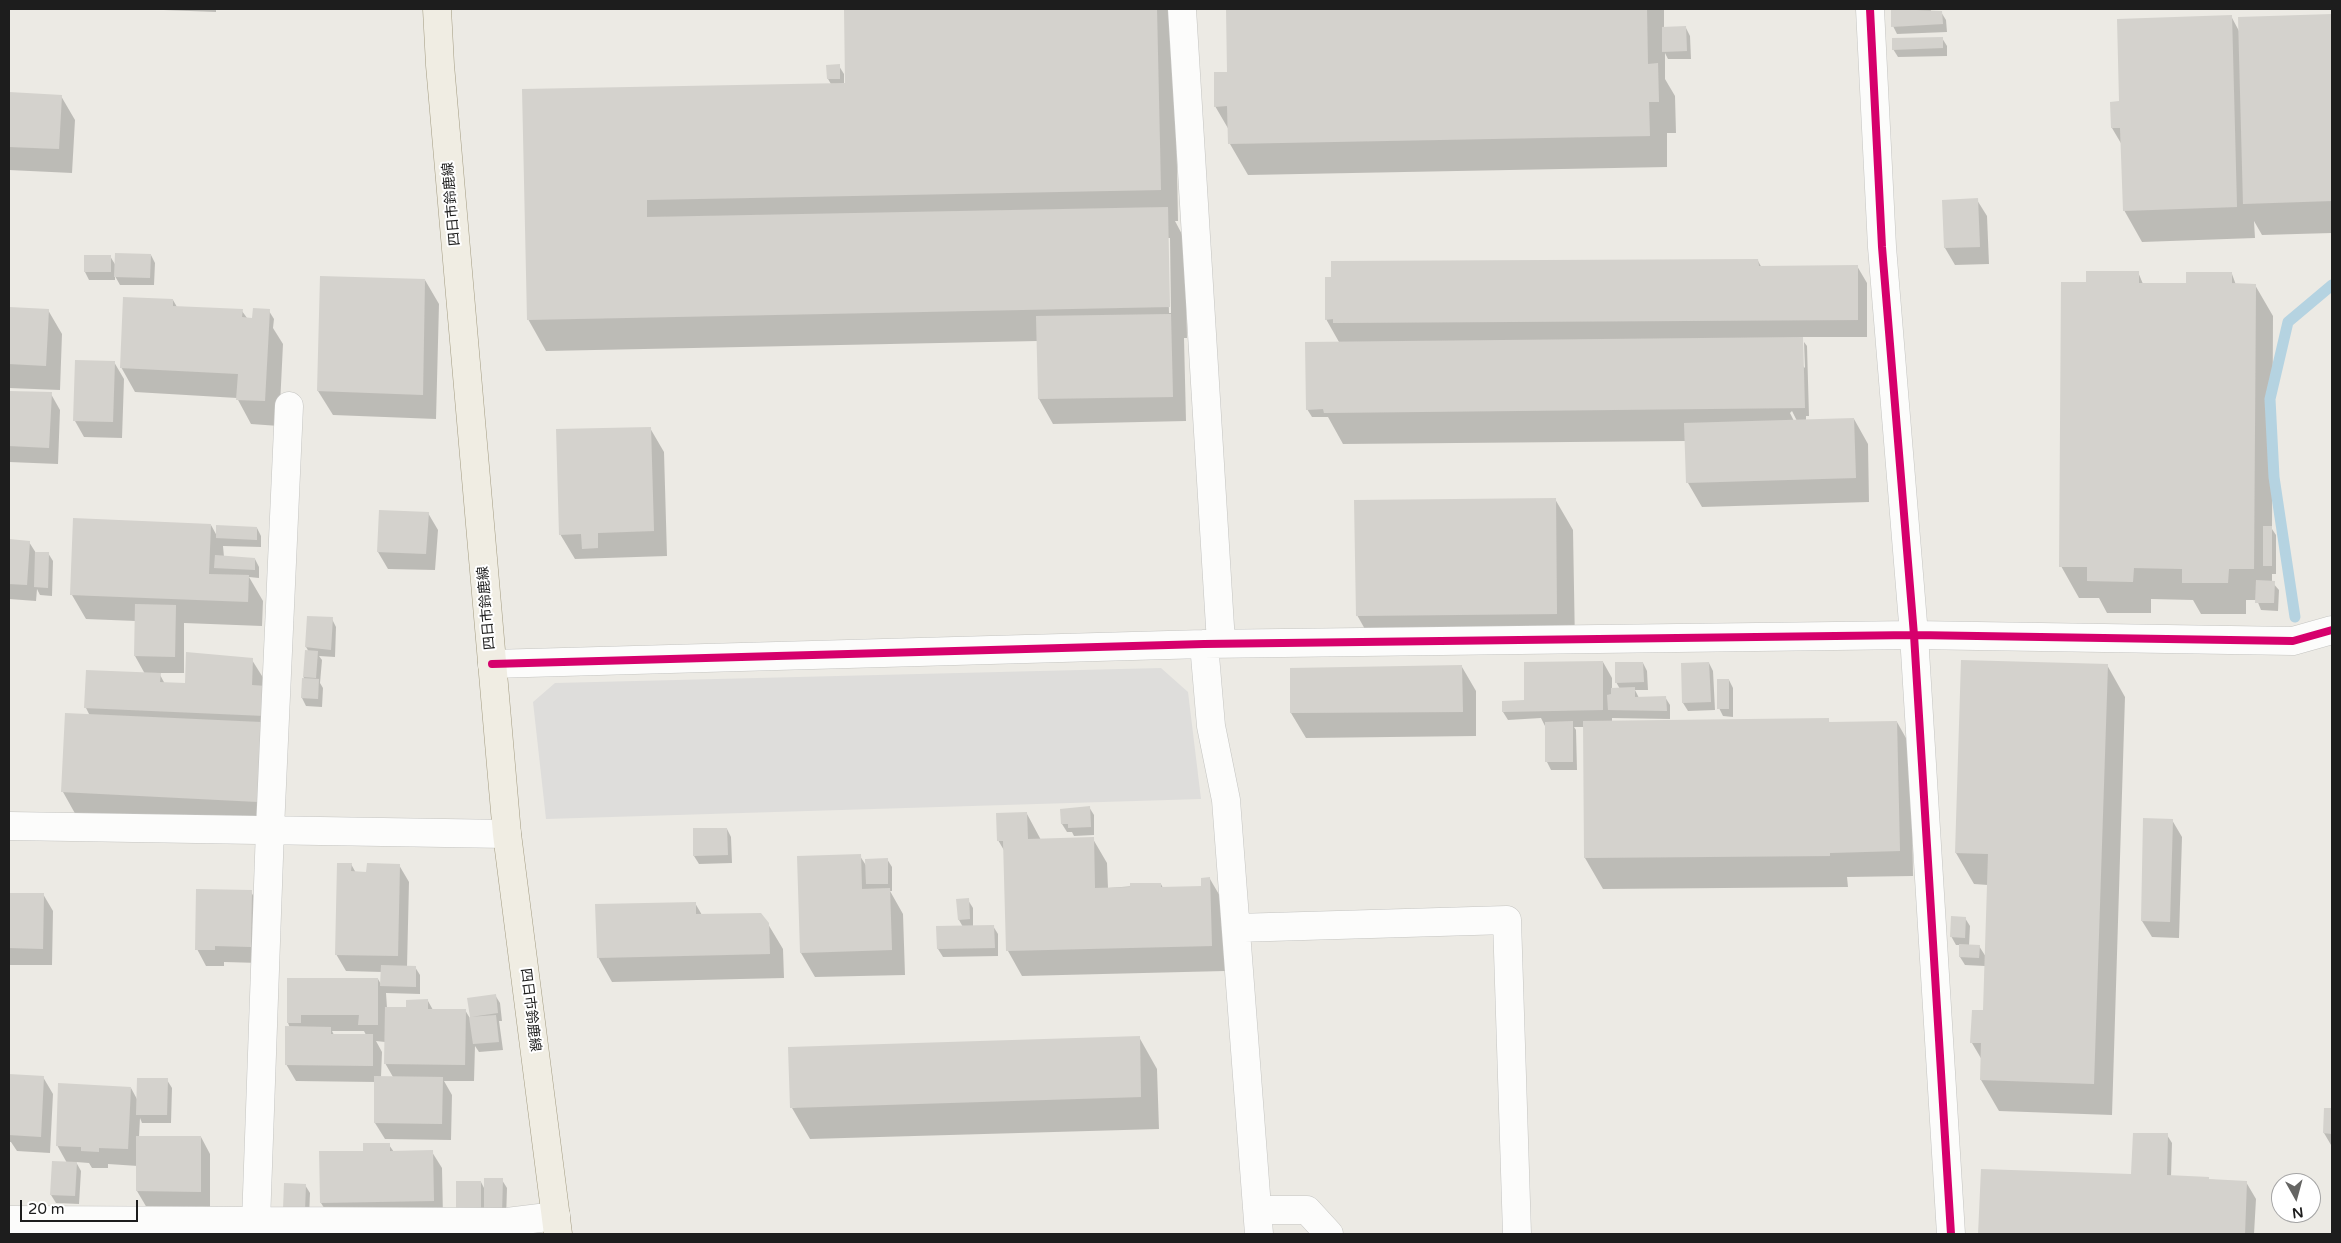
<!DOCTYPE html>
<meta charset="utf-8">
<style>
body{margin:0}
#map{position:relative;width:2341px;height:1243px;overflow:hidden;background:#eceae4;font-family:"Varela Round",sans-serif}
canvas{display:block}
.frame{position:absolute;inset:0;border:10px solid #1d1d1d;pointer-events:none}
.north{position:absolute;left:2271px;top:1173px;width:50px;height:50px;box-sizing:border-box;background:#fff;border:1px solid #a5a5a5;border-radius:50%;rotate:173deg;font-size:14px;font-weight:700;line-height:20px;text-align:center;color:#1d1d1d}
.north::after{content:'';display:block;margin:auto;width:18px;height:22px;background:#656563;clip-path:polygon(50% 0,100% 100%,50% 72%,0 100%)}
.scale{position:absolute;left:20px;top:1200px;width:118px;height:22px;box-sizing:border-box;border:2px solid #1d1d1d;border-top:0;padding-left:6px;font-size:15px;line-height:18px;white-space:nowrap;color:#1d1d1d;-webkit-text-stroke:4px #fff;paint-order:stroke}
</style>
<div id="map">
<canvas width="2341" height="1243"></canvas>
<div class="frame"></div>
<div class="north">N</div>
<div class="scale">20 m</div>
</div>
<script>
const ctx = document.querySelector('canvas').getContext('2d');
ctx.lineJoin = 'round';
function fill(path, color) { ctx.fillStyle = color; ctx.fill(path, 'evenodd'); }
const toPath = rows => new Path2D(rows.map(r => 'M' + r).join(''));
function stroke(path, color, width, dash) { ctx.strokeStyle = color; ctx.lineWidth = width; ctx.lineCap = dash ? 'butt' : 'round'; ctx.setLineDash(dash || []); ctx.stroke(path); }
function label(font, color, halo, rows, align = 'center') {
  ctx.font = font + ' "Varela Round","Noto Sans JP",sans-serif'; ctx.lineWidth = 4; ctx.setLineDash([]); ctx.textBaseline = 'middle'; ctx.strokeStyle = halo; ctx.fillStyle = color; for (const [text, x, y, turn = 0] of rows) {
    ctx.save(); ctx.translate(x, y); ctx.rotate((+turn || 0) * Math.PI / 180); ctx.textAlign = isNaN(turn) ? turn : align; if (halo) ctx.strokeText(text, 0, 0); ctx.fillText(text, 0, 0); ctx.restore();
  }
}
fill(toPath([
 [1161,668,1188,692,1201,799,546,819,533,702,555,683]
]), '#dedddb');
fill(toPath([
 [137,9,216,9,216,12],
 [845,9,1174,9,1178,221,1175,221,1185,240,1187,338,1184,338,1186,421,1053,424,1039,399,1038,341,546,351,528,319,523,90,831,84,828,79,839,66,844,74,844,84,847,84],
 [1167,238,1170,238,1171,313,1169,313],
 [1227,9,1664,9,1664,29,1686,28,1690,36,1691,59,1668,59,1665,53,1665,79,1675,96,1676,133,1667,133,1667,167,1248,175,1230,144,1229,130,1215,106,1228,73],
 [1892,9,1931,9,1931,12,1941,12,1946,20,1947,32,1897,34,1893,26],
 [2332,15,2332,233,2262,235,2254,221,2255,238,2142,242,2124,210,2122,145,2112,128,2111,103,2121,102,2231,16,2239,31,2239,18],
 [1942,38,1947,46,1947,56,1898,57,1893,49],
 [9,93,61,96,75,120,72,173,9,170],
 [1977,200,1987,216,1989,264,1955,265,1945,248],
 [151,255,155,263,154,285,120,285,115,276,115,280,89,280,85,272,110,256,116,266],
 [1758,261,1762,268,1857,266,1867,283,1867,337,1802,337,1802,365,1805,368,1804,342,1807,346,1809,416,1806,416,1806,421,1854,419,1868,444,1869,502,1702,507,1688,483,1686,441,1343,444,1328,417,1312,417,1307,409,1339,342,1326,319],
 [1792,411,1797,421,1794,421,1790,413],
 [2138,272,2143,284,2187,284,2232,274,2236,285,2255,285,2273,316,2272,529,2276,535,2276,574,2272,574,2272,582,2279,590,2278,611,2261,610,2257,600,2246,600,2246,614,2201,614,2193,600,2151,599,2151,613,2107,613,2099,598,2079,598,2061,566,2089,284],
 [425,280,439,304,436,419,333,415,318,391],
 [173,300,177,307,242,311,247,318,253,319,269,311,274,319,273,328,283,344,279,426,251,424,237,398,135,392,121,367],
 [9,308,48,310,62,334,60,390,9,388],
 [114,362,124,379,122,438,84,437,75,421],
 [9,392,51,394,60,410,58,464,9,462],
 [650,428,664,452,667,556,575,559,560,534],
 [1555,499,1573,530,1575,645,1375,647,1357,615],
 [380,511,428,513,438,530,435,570,388,569,378,552],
 [211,525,217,536,257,528,261,536,261,547,223,546,224,557,255,559,259,567,259,578,249,577,263,601,262,626,184,623,184,673,159,673,165,684,186,684,252,660,267,684,271,826,77,817,63,792,90,716,86,708,145,674,135,656,136,621,86,619,72,595],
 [9,540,29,542,36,553,48,553,53,561,52,596,40,595,37,589,36,601,9,599],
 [308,617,332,619,336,627,335,657,319,656,322,660,320,683,323,688,322,707,306,706,302,698,306,651,309,652,306,647],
 [1603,662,1612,678,1612,689,1620,689,1616,682,1643,663,1647,671,1648,690,1635,690,1639,698,1665,697,1670,705,1670,719,1612,718,1612,722,1828,720,1830,723,1897,722,1911,747,1913,876,1847,877,1848,887,1603,889,1585,858,1584,727,1574,727,1576,730,1577,770,1551,770,1547,762,1546,728,1541,718,1508,720,1503,712],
 [1709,663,1713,671,1715,710,1688,711,1683,703],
 [2107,665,2125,697,2112,1115,1999,1111,1981,1080,1982,1060,1972,1043,1973,1011,1984,1012,1985,966,1965,965,1960,957,1961,945,1956,945,1951,936,1965,918,1970,926,1969,946,1979,946,1986,957,1988,885,1974,884,1956,853],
 [1462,667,1476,691,1476,736,1306,738,1291,713,1291,669],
 [1729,680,1733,688,1733,717,1723,716,1719,708],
 [1089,807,1094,815,1094,835,1074,836,1072,832,1067,832,1062,824,1062,810],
 [1027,814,1041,840,1093,839,1107,863,1108,888,1161,884,1163,888,1202,887,1210,879,1224,903,1225,971,1022,976,1008,951,1005,852,998,840],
 [2172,820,2182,837,2179,938,2152,937,2142,921],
 [727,829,731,837,732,863,699,864,694,856],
 [860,856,867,867,887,859,892,867,892,891,890,891,903,914,905,975,815,977,801,953],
 [351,864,356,873,368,873,399,865,409,882,407,967,415,967,420,975,420,994,386,993,387,1008,407,1008,428,1001,433,1010,465,1010,471,1020,468,999,495,995,500,1003,502,1021,499,1021,503,1050,479,1052,475,1046,474,1081,444,1081,452,1095,451,1140,385,1139,375,1123,376,1082,296,1081,286,1064,290,1028,288,1023,288,979,378,979,382,986,382,972,346,971,336,954],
 [332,1031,364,1031,366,1035,334,1035],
 [376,1041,385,1042,385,1063,393,1077,381,1077,382,1052],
 [251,892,261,908,260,963,224,962,224,966,206,966,197,949],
 [9,894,43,894,53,911,52,965,9,965],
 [968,900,973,908,973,926,993,926,998,934,998,956,943,957,938,949,937,927,963,927,959,920],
 [695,903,702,915,768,924,783,949,784,978,612,982,598,957],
 [1139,1037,1157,1069,1159,1129,810,1139,792,1108],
 [9,1076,43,1077,53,1094,50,1153,17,1151,11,1142,9,1142],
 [167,1080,172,1088,171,1123,142,1123,140,1118,139,1137,201,1137,210,1154,210,1208,147,1208,137,1191,138,1166,108,1164,108,1168,92,1168,89,1163,76,1162,81,1171,79,1204,56,1203,51,1195,67,1163,57,1145,131,1088,138,1101],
 [2325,1109,2332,1109,2332,1155,2331,1145,2324,1133],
 [2167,1135,2172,1143,2171,1177,2246,1182,2256,1199,2254,1234,1980,1234,1982,1171,2132,1176],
 [389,1145,394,1152,432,1152,442,1168,443,1218,331,1219,321,1203,364,1152],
 [502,1180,507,1188,506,1220,457,1209,481,1182,485,1190],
 [305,1185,310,1193,309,1218,284,1209]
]), '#0003');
stroke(toPath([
 [2295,617,2274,477,2270,399,2288,322,2332,285]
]), '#b5d3e1', 11);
fill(toPath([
 [844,9,1157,9,1161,190,647,200,647,217,1168,207,1170,307,527,320,522,89,845,83],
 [1226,9,1647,9,1648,64,1658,63,1659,102,1649,102,1650,136,1228,144,1227,106,1214,107,1214,72,1227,72],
 [1891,9,1942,11,1943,24,1891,27],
 [2332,14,2332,201,2243,204,2238,17],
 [2232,15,2237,207,2123,211,2120,128,2111,128,2110,102,2119,101,2117,19],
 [1686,26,1687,51,1662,52,1662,27],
 [1943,37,1943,48,1892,50,1892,38],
 [840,64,840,79,827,79,826,65],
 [9,92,62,95,59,149,9,147],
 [1978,198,1980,247,1944,248,1942,200],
 [115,253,151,254,150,278,114,277],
 [84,255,111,255,111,272,84,272],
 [1758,259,1759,266,1858,265,1858,320,1333,323,1333,319,1325,320,1325,277,1331,277,1331,261],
 [2086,271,2139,271,2139,283,2186,283,2186,272,2232,272,2232,283,2256,284,2254,569,2229,569,2228,583,2182,583,2182,569,2134,568,2133,582,2087,581,2087,567,2059,567,2061,282,2086,282],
 [320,276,425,279,423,395,317,391],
 [123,297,173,299,173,306,243,309,242,317,252,318,253,308,270,309,265,401,236,400,238,374,120,368],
 [9,307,49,309,46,366,9,364],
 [1171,314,1173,397,1038,399,1036,316],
 [1803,337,1805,408,1324,413,1323,409,1306,410,1305,342],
 [75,360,115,361,113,422,73,421],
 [9,391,52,392,49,448,9,446],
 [1854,418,1856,478,1686,483,1684,423],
 [651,427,654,531,598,533,598,548,582,549,581,534,559,535,556,429],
 [1556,498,1557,614,1356,616,1354,500],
 [379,510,429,512,426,554,377,552],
 [73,518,211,524,209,574,249,575,248,602,70,595],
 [216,525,257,527,257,540,216,538],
 [2263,526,2272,526,2272,566,2263,566],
 [9,539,30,541,27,585,9,584],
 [35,552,49,552,48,588,34,587],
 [215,555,255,558,255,570,214,568],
 [2256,580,2275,581,2274,603,2255,603],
 [135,604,176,605,175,657,134,656],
 [307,616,333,617,331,650,305,647],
 [305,650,318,651,316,678,303,677],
 [186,652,253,658,252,685,266,686,265,716,84,708,86,670,161,673,160,682,185,683],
 [1961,660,2108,664,2094,1084,1980,1080,1981,1043,1970,1043,1972,1010,1983,1010,1988,854,1955,853],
 [1603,661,1603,710,1502,712,1502,701,1524,700,1524,662],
 [1615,662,1643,662,1644,682,1615,683],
 [1709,662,1711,702,1682,703,1681,663],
 [1462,665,1463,712,1290,713,1290,668],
 [302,678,319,679,318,699,301,698],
 [1717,679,1729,679,1729,709,1717,709],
 [1635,687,1635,697,1666,696,1667,711,1608,710,1607,695,1611,694,1611,688],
 [65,713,261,722,258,802,61,792],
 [1829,718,1829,722,1897,721,1900,851,1830,853,1830,856,1584,858,1583,721],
 [1573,721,1573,762,1545,762,1545,722],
 [1090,806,1091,827,1068,828,1068,824,1061,824,1060,809],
 [1027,812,1028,839,1094,837,1095,888,1130,887,1130,883,1161,883,1161,887,1201,886,1201,878,1210,877,1212,946,1006,951,1003,841,997,841,996,813],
 [2143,818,2173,819,2170,922,2141,921],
 [693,828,727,828,728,855,693,856],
 [861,854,862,889,890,888,892,950,800,953,797,856],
 [888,858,888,884,866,884,865,859],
 [337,863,352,863,351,871,366,872,367,863,400,864,398,956,335,955],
 [196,889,252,890,251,947,215,946,215,950,195,950],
 [9,893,44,893,43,949,9,948],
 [969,898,970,919,958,920,956,899],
 [696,902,696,914,761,913,769,923,770,954,597,958,595,904],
 [1951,916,1966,917,1965,938,1950,937],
 [994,925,995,948,937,949,936,926],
 [1959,944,1980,945,1979,958,1959,957],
 [381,965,416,966,416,987,380,986],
 [287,978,378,978,378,1025,358,1025,359,1015,301,1015,301,1023,287,1023],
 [496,994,498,1013,470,1017,467,998],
 [428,999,428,1009,466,1009,465,1065,384,1064,385,1007,406,1007,406,1000],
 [496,1015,499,1042,473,1044,469,1017],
 [285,1026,331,1027,331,1034,373,1034,373,1066,285,1065],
 [1140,1036,1141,1097,790,1108,788,1047],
 [9,1074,44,1076,41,1137,9,1135],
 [374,1076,443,1077,442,1124,374,1123],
 [137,1078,168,1078,167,1115,136,1115],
 [58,1083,131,1087,128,1149,99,1148,99,1152,81,1151,81,1147,56,1146],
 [2324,1108,2332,1108,2332,1134,2323,1133],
 [2133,1133,2168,1133,2167,1175,2209,1177,2209,1179,2247,1181,2245,1234,1978,1234,1981,1169,2131,1174],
 [136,1136,201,1136,201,1192,136,1191],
 [363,1143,390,1143,390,1151,433,1150,434,1201,320,1203,319,1151,363,1151],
 [52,1161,77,1162,75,1196,50,1195],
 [484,1178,503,1178,502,1212,484,1212],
 [456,1181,481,1181,481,1210,456,1209],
 [284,1183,306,1184,305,1210,283,1209]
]), '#d4d2cd');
const minor = toPath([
 [1182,9,1221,643],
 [1870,9,1882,247,1914,635,1951,1234],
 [1204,644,1211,726,1226,800,1259,1234],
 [492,664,1204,644,1914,635,2293,641,2332,630],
 [9,826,507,834],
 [1236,928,1507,920,1517,1234],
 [1258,1210,1307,1210,1329,1234],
 [9,1220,507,1222,556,1216],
 [256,1222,270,829,289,406]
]);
const major = toPath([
 [437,9,440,65,507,834,558,1234]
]);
stroke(minor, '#c4c4c1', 29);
stroke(major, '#a29b81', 29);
stroke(minor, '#fcfcfb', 28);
stroke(major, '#f0ede3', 28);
stroke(toPath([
 [1870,9,1882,247,1914,635,1951,1234],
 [492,664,1204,644,1914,635,2293,641,2332,630]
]), '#d6006c', 8);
label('14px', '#1d1d1d', '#fff', [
 ["四日市鈴鹿線",452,204,-95],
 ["四日市鈴鹿線",487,608,-95],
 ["四日市鈴鹿線",530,1010,83]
]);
</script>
